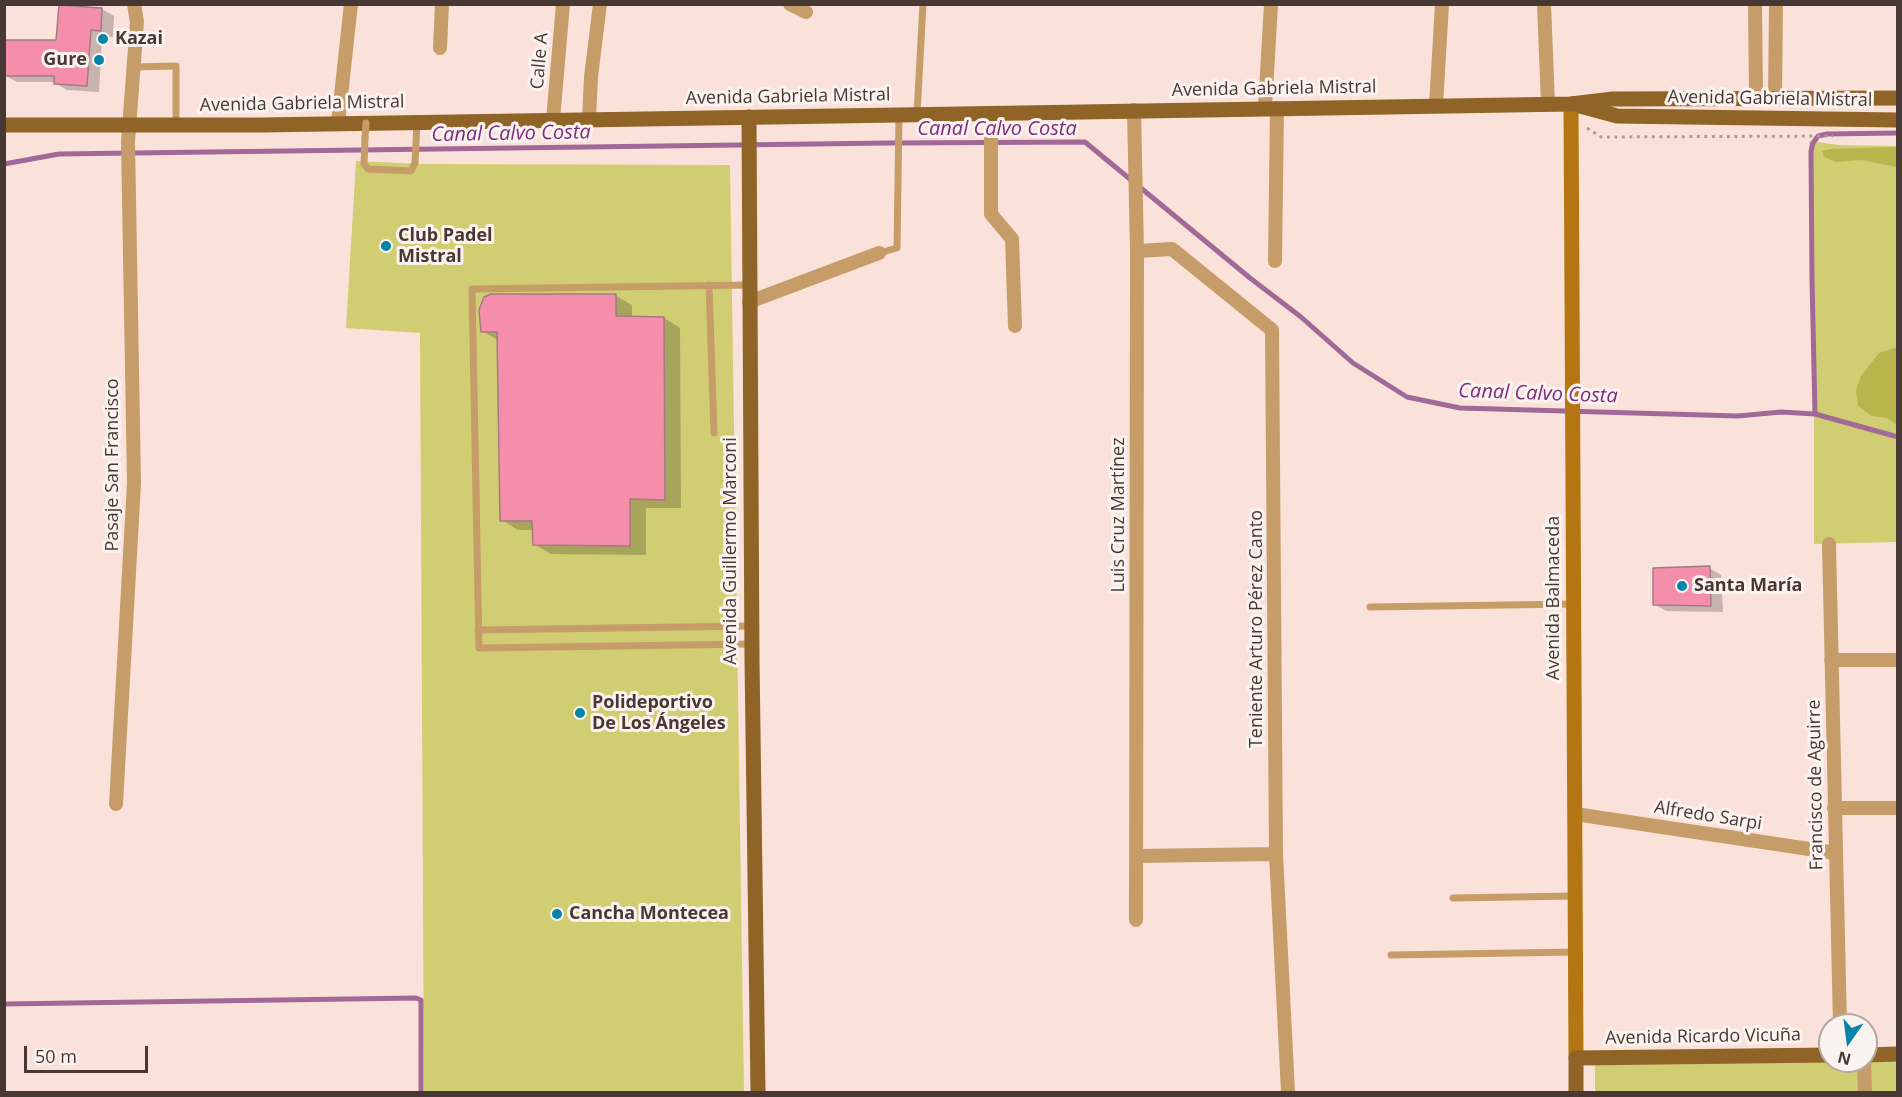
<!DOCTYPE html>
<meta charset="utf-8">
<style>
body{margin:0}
#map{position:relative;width:1902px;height:1097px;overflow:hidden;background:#fae2da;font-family:"Open Sans",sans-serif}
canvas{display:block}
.frame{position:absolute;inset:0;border:6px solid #483833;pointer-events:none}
.north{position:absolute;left:1818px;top:1013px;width:60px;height:60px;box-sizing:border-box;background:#fbf3f0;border:2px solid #b3a8a4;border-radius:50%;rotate:194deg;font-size:16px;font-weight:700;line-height:24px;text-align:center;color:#483833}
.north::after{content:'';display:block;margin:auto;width:21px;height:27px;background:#0484a8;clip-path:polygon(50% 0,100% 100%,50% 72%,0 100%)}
.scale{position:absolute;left:24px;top:1046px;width:124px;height:27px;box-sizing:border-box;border:3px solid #483833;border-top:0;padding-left:8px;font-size:18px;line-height:21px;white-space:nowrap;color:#483833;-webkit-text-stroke:4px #fbf3f0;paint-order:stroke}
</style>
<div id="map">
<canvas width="1902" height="1097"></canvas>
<div class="frame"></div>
<div class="north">N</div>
<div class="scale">50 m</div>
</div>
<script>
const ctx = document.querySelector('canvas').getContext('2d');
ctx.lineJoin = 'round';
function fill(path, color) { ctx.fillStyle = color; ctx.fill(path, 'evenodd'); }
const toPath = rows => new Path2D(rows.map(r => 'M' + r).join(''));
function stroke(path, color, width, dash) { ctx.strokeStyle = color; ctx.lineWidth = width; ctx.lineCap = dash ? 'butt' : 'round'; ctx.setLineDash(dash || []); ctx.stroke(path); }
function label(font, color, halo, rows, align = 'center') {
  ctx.font = font + ' "Open Sans",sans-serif'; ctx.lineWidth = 6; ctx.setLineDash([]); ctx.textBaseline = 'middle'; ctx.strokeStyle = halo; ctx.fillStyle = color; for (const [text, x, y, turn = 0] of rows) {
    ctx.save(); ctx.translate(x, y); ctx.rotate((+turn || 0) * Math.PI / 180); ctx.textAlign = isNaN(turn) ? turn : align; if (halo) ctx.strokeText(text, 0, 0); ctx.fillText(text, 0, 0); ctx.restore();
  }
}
fill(toPath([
 [1809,141,1839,145,1897,146,1897,542,1814,544,1814,420],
 [356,161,421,164,730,165,744,1092,424,1092,420,333,346,328],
 [1897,1057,1897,1092,1595,1092,1595,1061,1866,1061]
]), '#d1cd72');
fill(toPath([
 [1897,147,1897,167,1861,160,1836,162,1824,157,1822,151,1831,149],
 [1897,347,1898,347,1897,425,1887,418,1872,416,1858,406,1856,390,1861,376,1879,353]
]), '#b9b44b');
fill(toPath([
 [102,9,114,16,113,37,102,36,99,92,67,90,54,82,17,82,4,75,58,42],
 [616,296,632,305,632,317,664,318,680,328,681,508,646,508,646,555,551,554,534,544,534,530,518,530,502,520,498,340,482,331],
 [1709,568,1721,575,1723,612,1666,611,1654,604]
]), '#0003');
stroke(toPath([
 [4,164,59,154,888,143,1085,142,1250,278,1301,317,1353,363,1407,397,1460,408,1738,416,1781,412,1815,414,1898,437],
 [1815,414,1812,279,1811,151,1813,143,1818,136,1827,134,1898,133],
 [4,1004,416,998,421,1000,421,1092]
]), '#a16998', 5);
const building = toPath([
 [59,5,102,8,101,31,91,30,87,86,54,84,54,76,4,76,4,40,56,40,59,5],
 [491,294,616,294,616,316,664,317,665,500,630,499,630,546,533,545,532,521,500,521,497,332,481,332,479,310,484,297,491,294],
 [1710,566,1711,606,1653,605,1653,568,1710,566]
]);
fill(building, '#f48eaa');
stroke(building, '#a27c85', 1.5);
stroke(toPath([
 [1587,128,1601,137,1833,136]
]), '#b19c95', 3, [3, 4.5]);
stroke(toPath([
 [133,67,176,66,176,125],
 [917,114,923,4],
 [365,138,364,164,368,169,411,171,415,163,417,122],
 [879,253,897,248,899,115],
 [709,285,714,433],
 [749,285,472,289,479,648,752,644],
 [1370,607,1573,604],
 [478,630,752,626],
 [1453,898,1575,896],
 [1391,955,1576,952]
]), '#c69d69', 7);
stroke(toPath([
 [790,4,806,12],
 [1544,4,1548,104],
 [1755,4,1756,97],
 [440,48,442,4],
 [1775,98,1776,4],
 [1436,106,1442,4],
 [1265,108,1271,4],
 [1134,110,1137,251,1136,920],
 [991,113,991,214,1012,239,1015,326],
 [589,119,591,77,600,4],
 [553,120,563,4],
 [338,123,351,4],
 [1137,251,1172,249,1272,330,1276,854,1288,1092],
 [1275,261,1277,108],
 [749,302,879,253],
 [1829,544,1840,1025],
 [1831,660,1898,660],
 [116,804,134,483,128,141,137,22,134,4],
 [1834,808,1898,808],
 [1575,814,1836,853],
 [1137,856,1276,854],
 [1864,1061,1865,1092]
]), '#c69d69', 14);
stroke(toPath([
 [1571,104,1576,1058]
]), '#b37613', 15);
stroke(toPath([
 [1580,106,1617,116,1898,120],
 [749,117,752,660,758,1092],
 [4,125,262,125,899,115,1571,104,1613,99,1898,98],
 [1866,1055,1898,1054],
 [1576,1092,1576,1058,1830,1055]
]), '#906427', 15);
stroke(toPath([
 [365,138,366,123]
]), '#c69d69', 7);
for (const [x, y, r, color] of [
 [103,39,6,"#0484a8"],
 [99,60,6,"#0484a8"],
 [386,246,6,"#0484a8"],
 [1682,586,6,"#0484a8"],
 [580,713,6,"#0484a8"],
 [557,914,6,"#0484a8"]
]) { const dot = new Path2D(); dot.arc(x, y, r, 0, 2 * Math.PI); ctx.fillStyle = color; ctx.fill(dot); stroke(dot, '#fbf3f0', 2); }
label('bold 18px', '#483833', '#fbf3f0', [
 ["Kazai",115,39],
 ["Gure",87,60,"right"],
 ["Club Padel",398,236],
 ["Mistral",398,257],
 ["Santa María",1694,586],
 ["Polideportivo",592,703],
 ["De Los Ángeles",592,724],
 ["Cancha Montecea",569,914]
], 'left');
label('18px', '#483833', '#fbf3f0', [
 ["Calle A",540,61,-85],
 ["Avenida Gabriela Mistral",1274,89,-1],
 ["Avenida Gabriela Mistral",788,97,-1],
 ["Avenida Gabriela Mistral",1770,99,1],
 ["Avenida Gabriela Mistral",302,104,-1],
 ["Pasaje San Francisco",113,465,-90],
 ["Luis Cruz Martínez",1119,515,-90],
 ["Avenida Guillermo Marconi",731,551,-90],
 ["Avenida Balmaceda",1554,598,-90],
 ["Teniente Arturo Pérez Canto",1257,629,-90],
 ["Francisco de Aguirre",1816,785,-91],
 ["Alfredo Sarpi",1708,816,9],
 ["Avenida Ricardo Vicuña",1703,1037,-1]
]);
label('italic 20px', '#802a7e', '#fbf3f0', [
 ["Canal Calvo Costa",997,129],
 ["Canal Calvo Costa",511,134,-1],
 ["Canal Calvo Costa",1538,394,2]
]);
</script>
